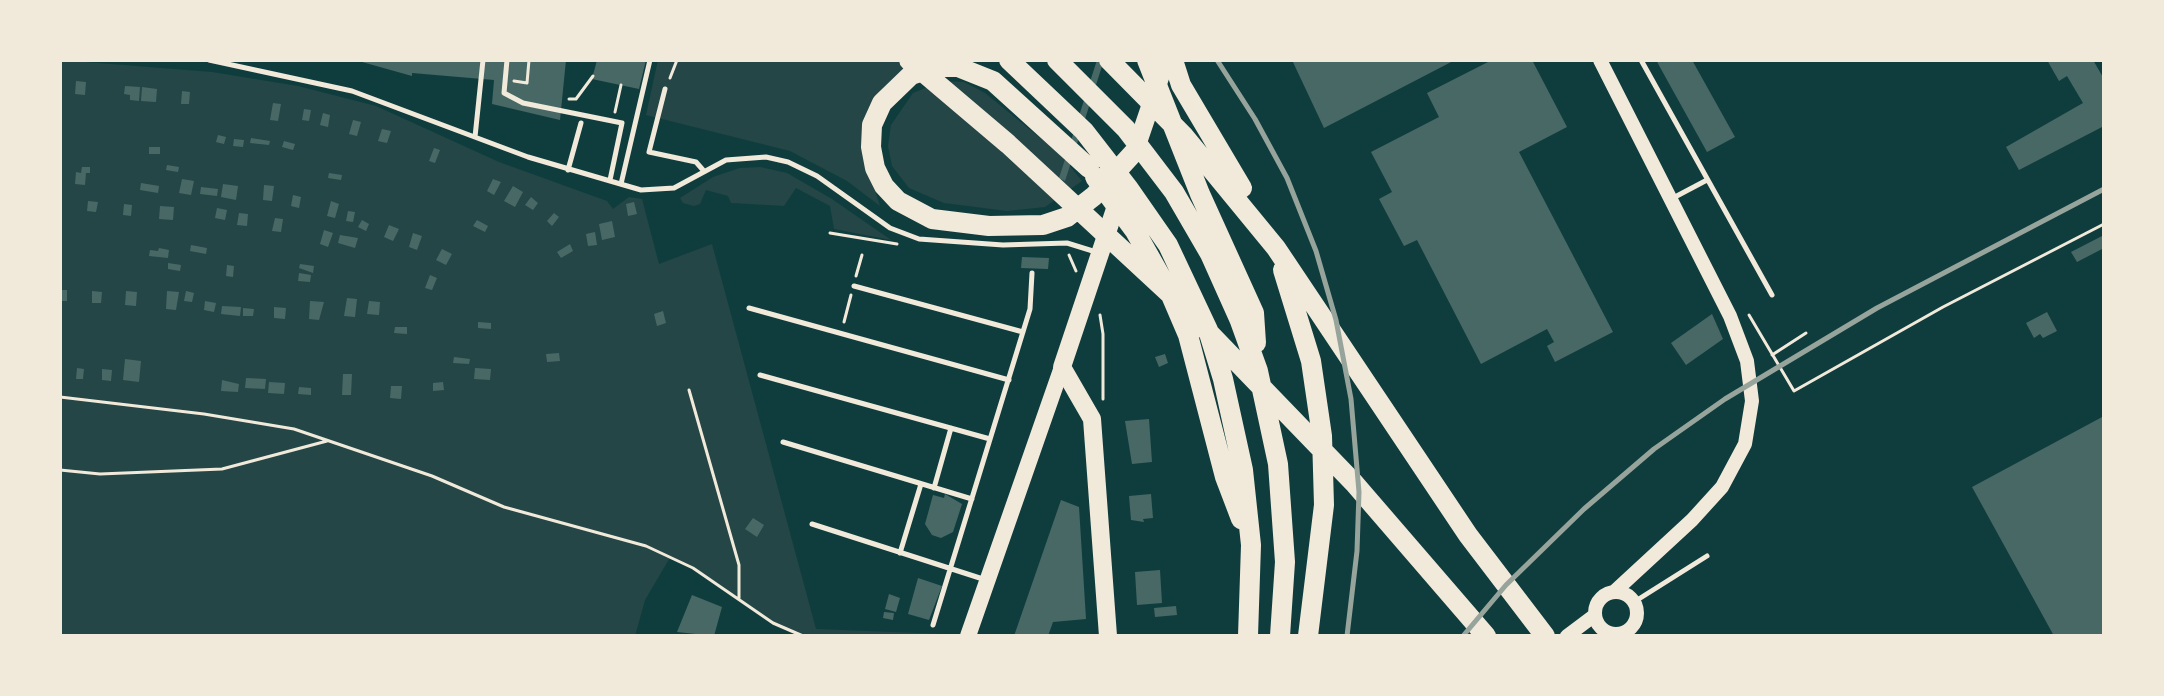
<!DOCTYPE html>
<html>
<head>
<meta charset="utf-8">
<style>
  body { margin:0 }
  #map { position:relative; width:2164px; height:696px; overflow:hidden; background:#0f3d3e; font-family:"PT Sans Narrow",sans-serif }
  canvas { display:block }
  .frame { position:absolute; inset:0; border:62px solid #f1e9da; pointer-events:none }
</style>
</head>
<body>
<div id="map">
<canvas width="2164" height="696"></canvas>
<div class="frame"></div>
</div>
<script>
const g = document.querySelector('canvas').getContext('2d');
g.lineJoin = 'round';
function fillPath(path, color) { g.fillStyle = color; g.fill(path, 'evenodd'); }
const shape = rows => new Path2D(rows.map(r => 'M' + r).join(''));
function strokePath(path, color, width, dash) { g.strokeStyle = color; g.lineWidth = width; g.lineCap = dash ? 'butt' : 'round'; g.setLineDash(dash || []); g.stroke(path); }
const green = shape([
  [60,60,212,72,298,86,376,106,499,162,607,201,613,209,629,197,642,199,659,264,712,244,816,629,944,634,801,636,773,624,718,583,671,556,645,600,635,636,60,636],
  [658,60,918,60,888,83,873,185,880,206,847,181,790,151,646,115],
  [943,81,964,82,985,93,1060,154,1082,181,1045,207,1007,211,944,203,909,188,892,166,888,146,891,125,913,93],
  [760,167,787,173,832,199,891,240,834,229,830,206,796,188,784,206,731,203,728,196,706,190,700,204,694,206,683,203,680,198,713,177,740,168]
]);
const building = shape([
  [355,60,566,60,560,120,492,104,494,80,412,73,412,76],
  [597,60,646,60,639,89,592,79],
  [1097,60,1104,60,1065,181,1059,178],
  [1292,60,1354,61,1455,60,1324,128],
  [1492,60,1532,60,1567,127,1519,152,1613,332,1555,362,1547,346,1554,342,1547,329,1481,364,1417,240,1404,246,1379,199,1392,192,1371,152,1439,117,1427,93],
  [1656,60,1692,60,1735,137,1707,152],
  [2047,60,2093,60,2104,79,2104,126,2019,170,2006,147,2083,103,2067,76,2059,81],
  [76,81,86,82,85,95,75,94],
  [125,86,140,87,139,101,130,100,130,95,124,94],
  [142,87,157,89,156,102,141,101],
  [182,91,190,92,189,104,181,104],
  [273,103,281,104,278,121,270,120],
  [304,109,311,110,309,121,302,120],
  [323,113,330,115,328,127,320,125],
  [353,120,361,122,357,136,349,134],
  [382,129,391,131,387,143,378,141],
  [218,135,226,137,224,144,216,142],
  [251,138,270,141,269,145,250,143],
  [234,139,244,140,243,147,233,146],
  [284,141,295,144,293,150,282,147],
  [149,147,160,147,160,154,149,154],
  [434,148,440,150,435,163,429,161],
  [167,165,179,167,178,172,166,170],
  [82,167,90,167,90,173,86,173,85,185,75,184,76,172,81,173],
  [329,173,342,175,341,180,328,178],
  [182,179,194,181,191,195,179,193],
  [493,179,501,182,494,195,487,191],
  [141,183,159,186,158,193,140,190],
  [223,184,238,186,236,200,221,197],
  [264,185,274,186,272,201,263,200],
  [513,186,523,192,515,207,504,201],
  [201,187,218,189,217,196,200,194],
  [293,195,301,197,299,208,291,206],
  [531,197,538,203,533,210,525,205],
  [88,201,98,202,96,212,87,211],
  [331,201,339,204,335,218,327,216],
  [634,202,637,214,628,216,626,204],
  [124,204,132,205,131,216,123,215],
  [160,206,174,207,173,220,159,219],
  [217,208,227,210,225,220,215,218],
  [348,211,355,212,353,222,346,221],
  [239,213,248,214,247,226,237,225],
  [554,213,559,217,552,226,547,221],
  [275,218,283,219,281,232,272,231],
  [362,220,369,224,366,231,358,227],
  [477,220,488,226,485,232,473,226],
  [612,221,615,237,602,240,599,224],
  [389,225,399,229,393,241,384,237],
  [324,230,333,233,328,247,320,244],
  [595,232,597,245,588,246,586,234],
  [413,233,422,236,417,250,409,247],
  [340,235,358,238,355,248,338,243],
  [2104,235,2104,248,2077,262,2071,252],
  [570,244,573,251,561,258,557,252],
  [191,245,207,248,206,254,190,251],
  [159,248,169,250,168,258,149,256,150,250,158,251],
  [442,249,452,254,446,265,436,260],
  [1022,257,1049,258,1048,269,1021,268],
  [168,263,181,265,180,271,168,269],
  [300,264,314,266,313,273,299,268],
  [227,265,234,266,233,277,226,276],
  [299,273,311,275,310,282,298,281],
  [430,275,437,278,432,290,425,288],
  [60,290,67,290,67,301,60,301],
  [92,291,102,292,101,303,92,303],
  [126,291,137,292,136,306,125,305],
  [167,291,179,292,176,310,166,309],
  [186,291,194,293,192,302,184,301],
  [347,298,357,299,355,317,344,316],
  [205,301,216,303,214,312,204,310],
  [310,301,324,302,319,320,309,319],
  [369,301,380,302,379,315,367,314],
  [222,306,241,307,240,316,221,314],
  [274,307,286,308,285,319,274,318],
  [243,308,254,309,253,316,243,316],
  [663,311,666,323,657,326,654,314],
  [2047,312,2057,331,2043,338,2040,334,2034,338,2026,323],
  [1712,314,1723,339,1686,365,1671,343],
  [478,322,491,323,491,329,478,328],
  [395,327,407,327,407,334,394,333],
  [559,353,560,361,547,362,546,354],
  [1165,354,1168,363,1159,367,1155,357],
  [454,357,470,359,469,364,453,363],
  [125,359,141,361,139,382,123,380],
  [77,368,84,369,83,379,76,379],
  [475,368,491,369,490,380,474,379],
  [102,369,112,370,111,381,102,380],
  [343,374,352,374,351,395,342,395],
  [246,378,266,379,265,389,245,388],
  [222,380,239,384,238,392,221,391],
  [269,382,285,383,284,394,268,393],
  [443,382,444,390,433,391,433,383],
  [391,386,402,386,401,399,390,398],
  [299,387,311,388,311,395,298,394],
  [2104,416,2104,636,2054,636,1972,487],
  [1149,419,1152,462,1132,464,1125,421],
  [945,494,962,504,953,532,941,538,932,535,925,524,933,495,944,498],
  [1151,494,1153,518,1143,519,1144,522,1131,520,1129,496],
  [1061,500,1079,507,1086,619,1053,622,1048,636,1014,636],
  [753,518,764,525,757,537,745,529],
  [1160,570,1162,603,1137,605,1135,572],
  [918,578,942,586,929,620,908,614],
  [889,594,900,598,896,612,885,609],
  [692,595,722,607,714,636,677,632],
  [1176,606,1177,615,1155,617,1154,608],
  [884,612,894,613,893,620,883,618]
]);
const path = shape([
  [670,78,677,60],
  [514,81,527,83,529,60],
  [569,99,576,99,593,76],
  [615,112,621,85],
  [830,233,897,244],
  [1069,255,1076,271],
  [856,276,862,255],
  [1100,315,1103,334,1103,399],
  [1749,315,1794,391,1943,307,2104,224],
  [844,322,851,295],
  [1772,355,1806,333],
  [689,390,739,565,739,598],
  [60,397,204,414,294,429,432,476,504,507,646,546,693,568,773,623,803,636],
  [60,470,100,474,222,469,327,441]
]);
const service = shape([
  [209,60,352,91,528,157,641,190,674,188,726,160,766,157,788,162,817,176,890,228,919,239,1003,245,1067,243,1096,252],
  [507,60,504,93,523,103,622,123,610,180],
  [1641,60,1772,295],
  [665,89,649,152,696,162,703,170],
  [475,137,483,60],
  [568,170,581,123],
  [621,184,650,60],
  [1673,198,1707,180],
  [854,286,1023,332],
  [749,308,1009,380],
  [760,375,990,439],
  [783,442,972,499],
  [934,488,951,428],
  [812,524,986,580],
  [900,553,921,484],
  [1634,602,1707,556],
  [933,625,1030,309,1032,273]
]);
const tertiary = shape([
  [1600,60,1730,316,1747,361,1752,401,1745,444,1722,487,1692,520,1614,592],
  '1595 613a21 21 0 1 1 42 0a21 21 0 1 1-42 0Z',
  [1567,636,1595,615]
]);
const secondary = shape([
  [968,636,1062,367]
]);
const primary = shape([
  [1134,154,1166,60],
  [1108,636,1092,419,1062,367,1119,197]
]);
const motorway = shape([
  [909,60,1008,144,1185,308,1354,483,1486,636],
  [1009,60,1084,131,1129,189,1168,245,1208,330,1223,379,1243,470,1251,545,1248,636],
  [1057,60,1126,129,1174,192,1210,254,1240,321,1258,371,1278,464,1285,562,1280,636],
  [1109,60,1184,136,1276,248,1468,535,1545,636],
  [1147,60,1200,194,1254,313,1256,343],
  [1173,60,1181,85,1242,188],
  [1089,168,993,81,958,67,936,67,911,75,882,103,872,125,871,147,875,168,884,186,898,201,932,219,989,226,1043,225,1067,217,1094,196,1136,150],
  [1095,177,1135,231,1170,293,1188,335,1225,477,1241,519],
  [1283,270,1311,361,1322,436,1324,505,1308,636]
]);
const rail = shape([
  [1217,60,1255,119,1287,178,1316,251,1336,320,1351,399,1359,492,1357,551,1347,636],
  [1463,636,1506,585,1584,509,1654,449,1725,399,1877,308,2104,189]
]);
fillPath(green, '#244646');
fillPath(building, '#486865');
strokePath(path, '#f1e9da', 3);
strokePath(service, '#f1e9da', 5);
strokePath(tertiary, '#f1e9da', 14);
strokePath(secondary, '#f1e9da', 16);
strokePath(primary, '#f1e9da', 18);
strokePath(motorway, '#f1e9da', 20);
strokePath(rail, '#97a49c', 5);
</script>
</body>
</html>
